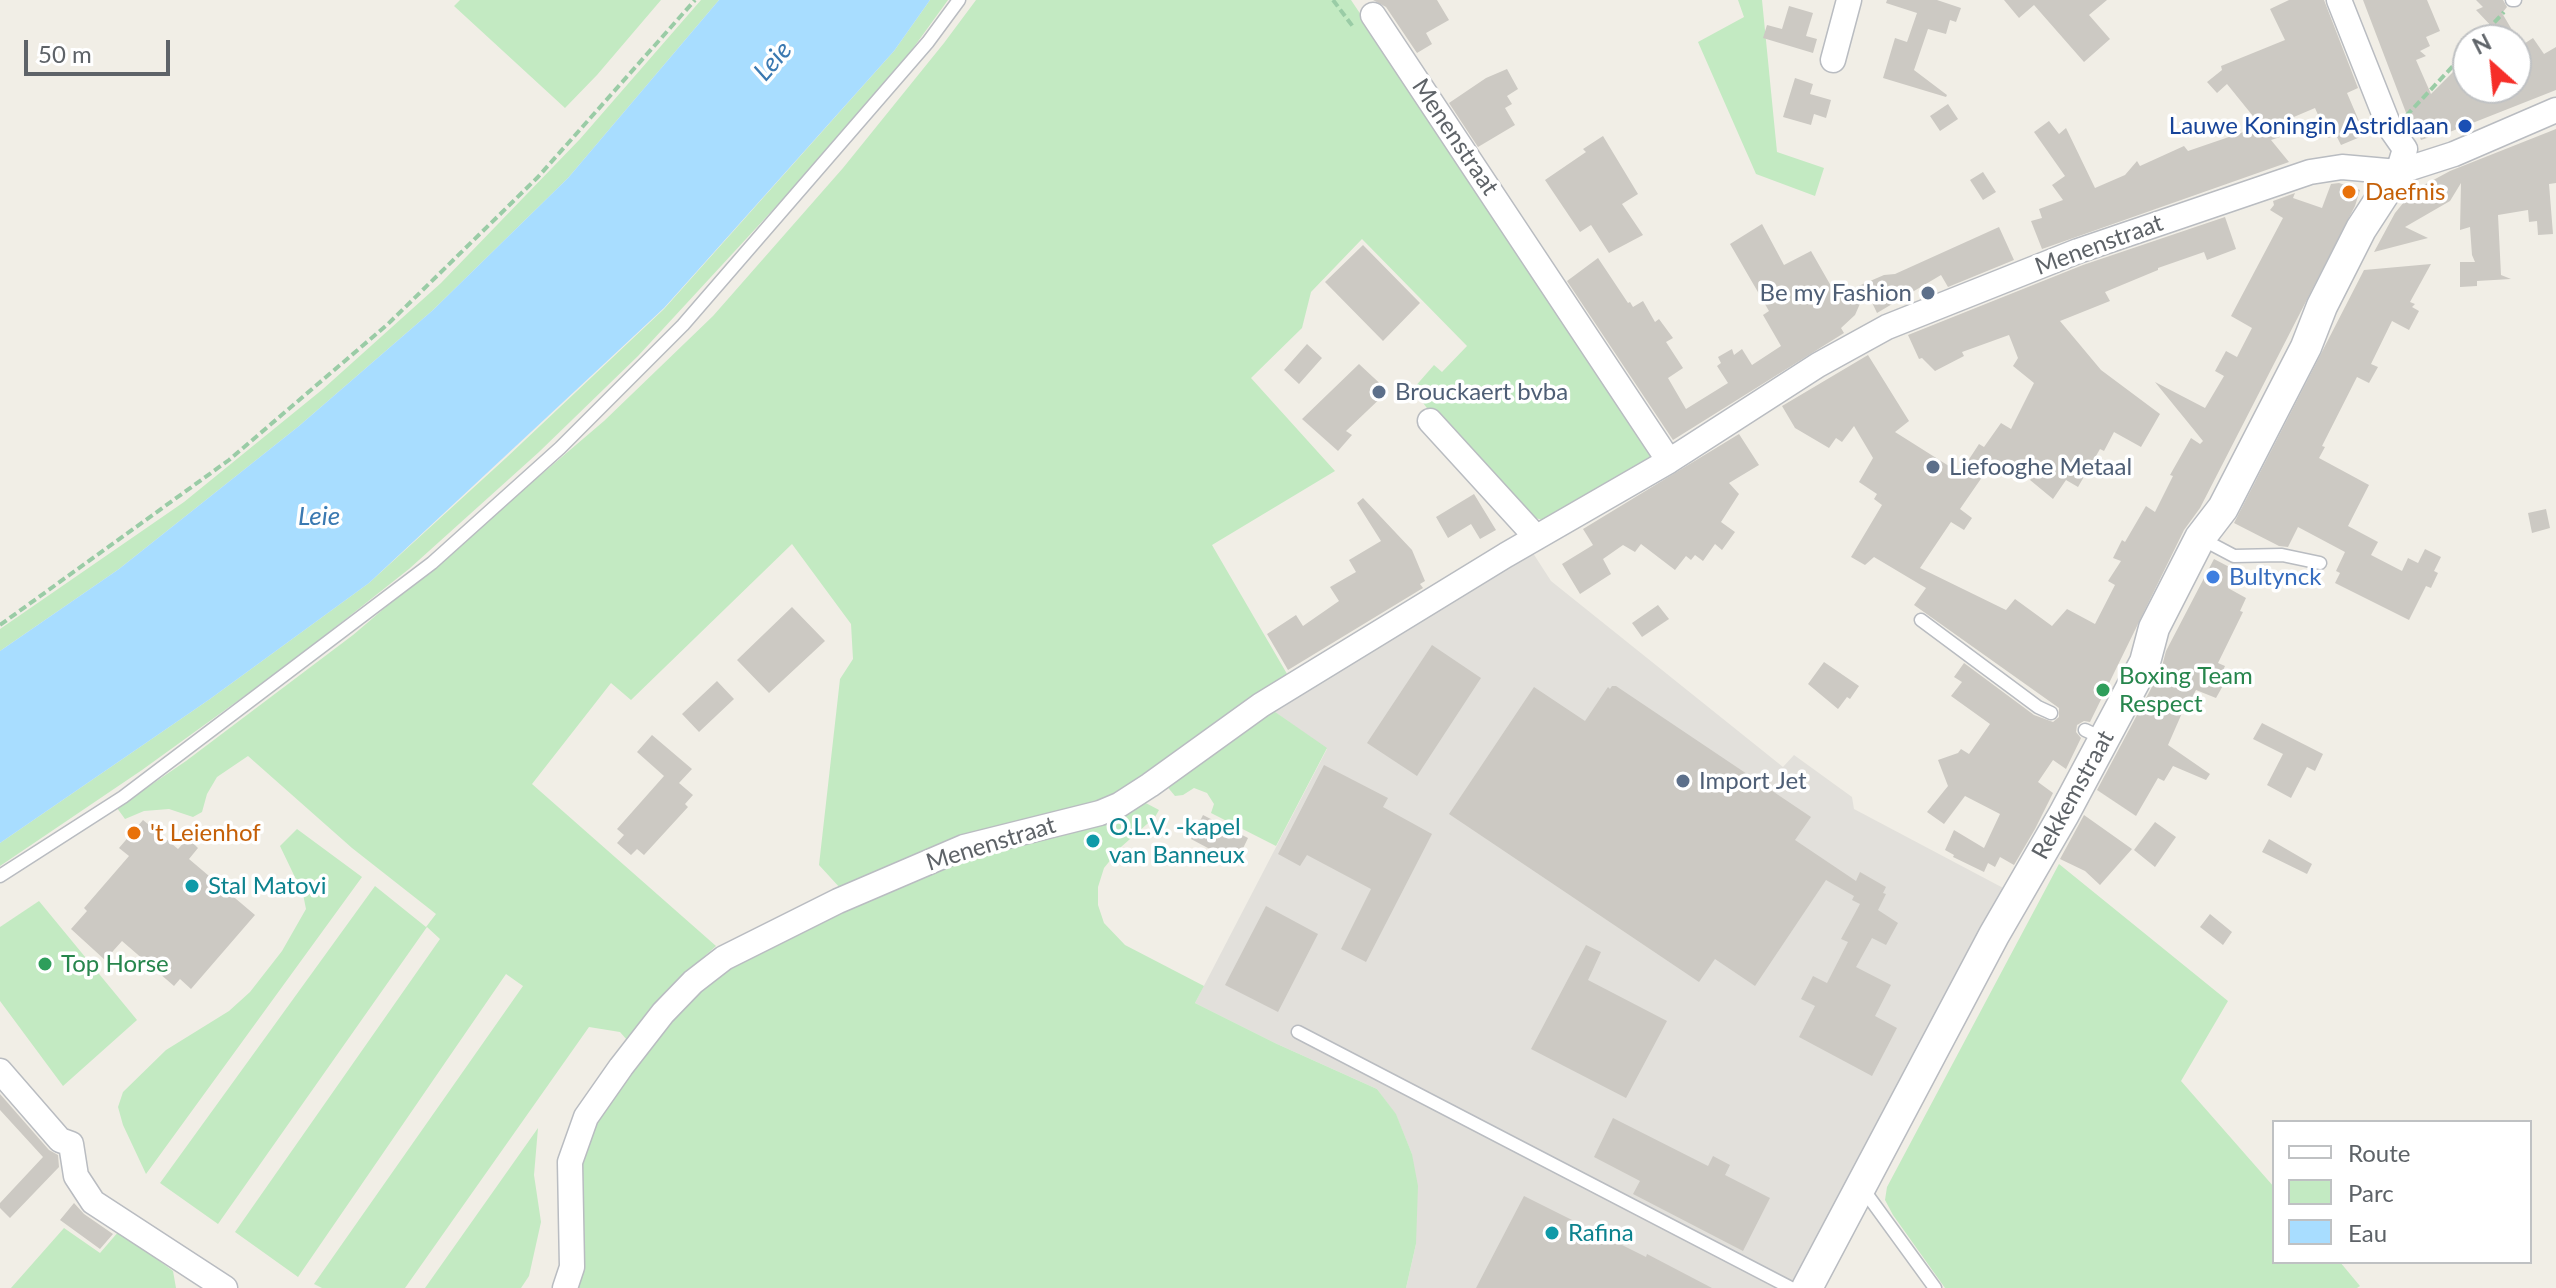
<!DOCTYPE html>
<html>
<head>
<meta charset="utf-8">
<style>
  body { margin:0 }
  #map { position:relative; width:2556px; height:1288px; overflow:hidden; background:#f1eee6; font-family:Lato,sans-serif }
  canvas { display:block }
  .legend { position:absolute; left:2272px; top:1120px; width:260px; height:144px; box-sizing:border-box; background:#fff; border:2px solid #bfc1c3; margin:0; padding:10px 14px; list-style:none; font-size:24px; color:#5e6368 }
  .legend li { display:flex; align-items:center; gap:16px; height:40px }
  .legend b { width:40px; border:2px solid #bfc1c3 }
  .north { position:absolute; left:2452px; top:24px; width:80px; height:80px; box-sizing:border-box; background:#fff; border:2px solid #bfc1c3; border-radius:50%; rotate:333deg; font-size:22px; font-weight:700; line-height:32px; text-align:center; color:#5e6368 }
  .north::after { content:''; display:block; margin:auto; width:28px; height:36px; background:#f62e28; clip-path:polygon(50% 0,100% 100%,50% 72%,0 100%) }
  .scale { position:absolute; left:24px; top:40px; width:146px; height:36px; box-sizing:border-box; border:4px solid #5e6368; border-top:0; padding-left:10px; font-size:24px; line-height:28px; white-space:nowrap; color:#5e6368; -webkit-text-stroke:6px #fff; paint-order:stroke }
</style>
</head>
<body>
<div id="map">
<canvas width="2556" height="1288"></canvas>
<ul class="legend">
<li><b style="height:10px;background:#fff"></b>Route</li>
<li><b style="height:22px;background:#c3eac2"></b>Parc</li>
<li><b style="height:22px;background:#a8ddff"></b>Eau</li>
</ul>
<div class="north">N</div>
<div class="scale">50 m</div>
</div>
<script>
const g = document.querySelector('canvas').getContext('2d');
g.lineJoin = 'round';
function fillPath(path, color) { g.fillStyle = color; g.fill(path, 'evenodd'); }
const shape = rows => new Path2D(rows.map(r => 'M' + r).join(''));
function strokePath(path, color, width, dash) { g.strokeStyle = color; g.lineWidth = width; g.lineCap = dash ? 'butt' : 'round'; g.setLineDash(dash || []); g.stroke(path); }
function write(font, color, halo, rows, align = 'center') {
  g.font = font + ' Lato,sans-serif'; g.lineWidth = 7; g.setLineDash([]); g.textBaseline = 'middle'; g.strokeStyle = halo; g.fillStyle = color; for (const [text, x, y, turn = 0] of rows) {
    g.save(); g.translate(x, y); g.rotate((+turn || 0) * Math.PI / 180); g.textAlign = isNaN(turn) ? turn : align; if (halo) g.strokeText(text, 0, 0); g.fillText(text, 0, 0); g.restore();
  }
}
const industrial = shape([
  [1531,550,1551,581,1783,767,1794,755,1852,797,1854,809,2007,890,1797,1288,1406,1288,1416,1244,1412,1154,1396,1115,1377,1089,1277,1044,1195,1003,1327,749,1271,709]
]);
const green = shape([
  [460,0,661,0,597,75,565,108,454,6],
  [701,0,719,0,568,178,433,310,299,426,119,569,0,651,0,629,184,502,323,389,441,283,580,139],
  [930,0,948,0,906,58,818,161,638,356,539,452,409,569,290,663,142,770,0,866,0,843,210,699,369,583,506,458,664,309,894,51],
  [976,0,1351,0,1653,452,1652,460,1547,521,1527,516,1429,411,1413,389,1434,365,1442,372,1467,346,1362,239,1311,292,1302,328,1251,378,1335,471,1212,545,1290,679,1119,795,841,889,819,865,840,679,853,659,851,624,792,544,631,700,611,683,532,784,716,946,667,990,627,1040,620,1032,589,1027,405,1288,322,1288,314,1284,523,986,506,974,298,1277,235,1232,440,939,427,927,218,1224,160,1183,375,886,426,927,436,914,352,848,248,756,217,777,207,794,202,812,193,817,169,809,144,811,125,819,117,808,186,761,353,635,604,421,713,316,843,168,944,43],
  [1738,0,1762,0,1777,152,1824,168,1815,196,1756,174,1698,42,1744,17],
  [1271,709,1327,748,1276,846,1211,813,1214,804,1207,793,1194,788,1183,795,1175,796,1165,784],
  [1142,801,1159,810,1155,817,1121,847,1104,868,1098,887,1098,905,1104,923,1125,945,1204,986,1195,1003,1277,1044,1377,1089,1396,1114,1412,1154,1418,1186,1416,1244,1406,1288,575,1288,576,1181,592,1125,666,1020,692,995,750,952,960,857],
  [297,829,362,877,146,1174,123,1125,118,1107,123,1092,166,1050,229,1011,250,992,282,951,306,909,303,894,280,846],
  [2059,864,2228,1001,2181,1081,2274,1187,2274,1262,2340,1262,2360,1286,2357,1288,1945,1288,1893,1215,1885,1200,1887,1187],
  [39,901,137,1020,63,1086,0,1001,0,927],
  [538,1128,534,1175,541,1222,529,1276,521,1288,425,1288],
  [64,1228,100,1253,119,1231,173,1271,176,1288,11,1288]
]);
const water = shape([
  [719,0,930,0,894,51,664,308,369,583,210,699,0,843,0,651,119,569,299,426,433,310,568,178]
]);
const building = shape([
  [1373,0,1437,0,1449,20,1426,33,1432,44,1417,53,1386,7],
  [1887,0,1937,0,1961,8,1956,22,1950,20,1946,34,1928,29,1914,70,1947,95,1946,97,1883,78,1895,38,1907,42,1917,13,1886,3],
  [2004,0,2107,0,2089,15,2110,39,2084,62,2034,5,2019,18],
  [2289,0,2324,0,2358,88,2347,93,2365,135,2341,145,2336,135,2328,138,2315,108,2282,122,2286,135,2271,140,2289,162,2042,249,2031,221,2042,218,2039,209,2063,200,2052,185,2065,176,2034,132,2049,121,2059,134,2066,128,2095,188,2125,175,2137,161,2140,166,2184,146,2188,151,2261,126,2227,84,2217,93,2207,82,2222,70,2221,66,2285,40,2270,9],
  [2363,0,2427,0,2440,31,2426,37,2430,46,2420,51,2426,56,2416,60,2431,94,2468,57,2468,88,2516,88,2516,49,2533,38,2544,54,2556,47,2556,90,2437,137,2436,135,2421,140,2417,130,2413,131],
  [2476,0,2503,0,2507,7,2502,13,2518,40,2485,40,2495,30,2476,10,2483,7],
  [1789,6,1813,13,1806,36,1817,39,1813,53,1763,38,1767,25,1782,29],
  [1507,69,1518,89,1507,96,1512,104,1505,108,1515,125,1478,147,1449,103,1486,78],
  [1795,78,1813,84,1810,94,1831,100,1826,118,1814,114,1811,125,1783,117],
  [1948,104,1958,119,1940,131,1930,116],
  [2556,129,2556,183,2549,184,2553,234,2538,235,2537,221,2529,222,2528,210,2498,215,2501,275,2511,279,2477,281,2477,286,2460,287,2460,262,2475,262,2472,255,2470,227,2460,230,2461,183,2450,201,2405,227,2428,238,2374,252,2395,213,2413,191,2450,171],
  [1603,136,1638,194,1622,204,1643,235,1609,253,1591,225,1580,232,1545,180,1586,152,1583,149],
  [1983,172,1996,192,1983,200,1970,180],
  [2339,183,2360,190,2355,206,2200,508,2184,530,2090,722,2084,721,2077,725,2076,732,2081,738,2066,769,2053,760,2038,782,2053,793,2035,829,2014,865,2000,857,1995,867,1988,863,1984,872,1953,857,1954,855,1945,850,1954,830,1984,848,2000,814,1965,796,1944,824,1927,812,1948,786,1938,760,1958,753,1961,749,1969,754,1990,724,1951,696,1962,682,1954,677,1964,663,2034,715,2053,722,2059,717,2059,708,1914,605,1926,588,1874,557,1865,565,1851,557,1882,505,1874,499,1877,494,1859,482,1873,458,1854,426,1842,442,1836,438,1829,448,1795,428,1782,406,1868,355,1909,421,1895,432,1960,473,1979,444,1984,447,2001,423,2011,429,2034,383,2013,366,2018,358,2009,335,1962,352,1964,356,1935,371,1922,358,1919,359,1908,335,2083,265,2225,217,2236,249,2207,260,2204,252,2158,268,2158,270,2105,292,2110,301,2060,321,2101,370,2160,414,2141,447,2114,432,2104,451,2100,449,2078,487,2066,480,2053,499,2030,480,2036,472,2006,460,1994,475,1987,470,1960,509,1972,518,1964,530,1951,522,1920,568,2006,610,2015,599,2052,626,2067,609,2095,624,2115,585,2108,581,2121,561,2113,558,2122,540,2125,542,2146,506,2155,512,2173,476,2170,475,2191,438,2200,444,2203,441,2155,382,2205,408,2224,376,2215,371,2226,351,2237,357,2252,328,2231,316,2283,218,2270,210,2274,205,2273,201,2295,193,2293,198,2322,208,2331,184],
  [1762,224,1784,265,1811,251,1831,286,1841,281,1847,291,1884,275,1895,274,1999,227,2014,260,1948,287,1941,275,1877,313,1866,290,1855,315,1841,328,1844,333,1673,440,1567,281,1598,258,1628,303,1630,302,1633,307,1643,301,1655,322,1659,319,1673,338,1666,342,1683,368,1668,378,1686,409,1728,383,1717,366,1721,363,1718,357,1732,349,1734,355,1742,349,1752,365,1781,346,1763,315,1769,311,1730,244],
  [1363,245,1420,303,1383,341,1325,282],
  [2431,264,2410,302,2415,304,2412,307,2419,311,2409,330,2392,321,2371,364,2378,367,2369,383,2357,377,2322,446,2325,447,2319,458,2369,485,2348,526,2378,542,2371,555,2402,571,2408,558,2418,563,2425,549,2441,557,2434,571,2438,573,2431,588,2426,586,2409,620,2335,583,2340,573,2336,571,2345,552,2298,527,2288,547,2279,546,2234,523,2364,270],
  [1307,344,1322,358,1299,384,1284,370],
  [1359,364,1388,391,1346,431,1352,435,1338,451,1302,419],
  [1739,434,1759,465,1729,483,1739,494,1721,522,1735,532,1722,550,1715,544,1703,561,1695,555,1691,560,1686,556,1675,570,1641,544,1635,552,1623,545,1603,559,1611,574,1580,594,1562,564,1593,545,1583,529],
  [1474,494,1496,530,1480,539,1471,524,1448,538,1436,517],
  [1363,498,1412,550,1425,581,1420,584,1423,588,1288,670,1267,634,1296,615,1303,626,1339,601,1330,587,1356,572,1349,560,1381,541,1357,503],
  [2546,509,2550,528,2532,533,2528,513],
  [2214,559,2237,571,2228,588,2246,598,2240,611,2243,612,2218,663,2225,666,2219,679,2225,682,2216,698,2196,690,2188,705,2186,704,2168,745,2210,774,2206,780,2173,766,2164,781,2158,778,2136,816,2097,790,2161,670,2166,651],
  [1658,605,1669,619,1642,637,1632,623],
  [792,607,825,641,769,693,737,660],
  [1432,645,1481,678,1417,776,1367,743],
  [1824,662,1859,686,1850,699,1847,697,1838,709,1808,684],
  [717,681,734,699,699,732,682,714],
  [1612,686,1616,686,1811,817,1795,840,1856,881,1860,872,1886,887,1883,893,1886,894,1878,910,1898,923,1886,945,1872,938,1856,967,1891,985,1875,1016,1897,1028,1872,1076,1799,1037,1815,1006,1801,999,1813,976,1827,983,1848,942,1841,939,1860,904,1852,900,1854,896,1826,880,1755,986,1715,959,1699,982,1449,814,1534,687,1585,721,1608,687,1610,689],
  [2262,723,2323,754,2315,771,2307,767,2291,798,2267,785,2283,754,2253,739],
  [652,735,692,769,679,783,693,795,685,804,688,807,644,855,637,849,631,855,617,843,624,835,617,829,664,776,637,752],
  [1324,765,1388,798,1383,807,1432,834,1366,962,1341,949,1371,889,1307,855,1300,866,1278,854],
  [1203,815,1248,838,1236,863,1191,839],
  [2084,815,2132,849,2100,885,2085,871,2060,859],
  [143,820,178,849,188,838,198,848,189,859,255,915,191,989,180,979,174,986,122,941,105,960,71,929,87,911,84,908,129,856,119,848],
  [2155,822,2176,837,2155,867,2134,850],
  [2269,839,2312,864,2307,874,2262,852],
  [1266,906,1318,934,1278,1012,1225,985],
  [2210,914,2232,932,2223,945,2200,927],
  [1586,945,1601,952,1588,980,1667,1021,1626,1098,1531,1049],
  [0,1094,49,1150,58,1155,59,1167,10,1218,0,1208,0,1203,43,1157,0,1110],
  [1613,1118,1708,1166,1713,1156,1730,1165,1725,1175,1770,1198,1743,1251,1633,1194,1640,1181,1594,1157],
  [1524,1196,1646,1257,1647,1254,1712,1288,1476,1288],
  [74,1203,84,1214,113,1234,100,1249,60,1220]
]);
const path = shape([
  [1333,0,1354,28],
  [2478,40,2504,12],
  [2406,116,2468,50],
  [0,625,229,460,388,324,538,177,695,0]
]);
const service = shape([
  [2512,0,2515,0],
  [2200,538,2234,556,2282,555,2320,563],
  [1921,620,2038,707,2051,713],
  [2085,730,2104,739],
  [0,876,123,797,432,563,560,448,683,325,928,42,959,0],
  [1298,1032,1791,1288],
  [1863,1189,1935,1288]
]);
const minor = shape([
  [2339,0,2389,126,2405,149,2398,172],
  [1373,15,1669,461],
  [1833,60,1849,0],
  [1430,421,1536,537],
  [0,1071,60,1140,71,1144,76,1176,93,1202,225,1288],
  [565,1288,572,1267,570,1162,586,1117,621,1067,663,1013,693,982,724,958,838,901,964,847,1100,813,1119,805,1150,785,1261,705,1506,555,1669,461,1818,365,1887,327,2078,251,2310,172,2342,167,2398,172,2454,154,2556,110]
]);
const tertiary = shape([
  [1807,1288,1994,935,2064,814,2145,662,2154,628,2200,538,2223,508,2306,347,2322,306,2361,229,2398,172]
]);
const markers = [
  [2465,126,8,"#1a4fb4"],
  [2349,192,8,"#e8710a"],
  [1928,293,8,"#5c6f8a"],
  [1379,392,8,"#5c6f8a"],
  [1933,467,8,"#5c6f8a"],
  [2213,577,8,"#3f7fe0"],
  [2103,690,8,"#2e9e5b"],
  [1683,781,8,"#5c6f8a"],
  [134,833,8,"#e8710a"],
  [1093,841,8,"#0f9aa8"],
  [192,886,8,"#0f9aa8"],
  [45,964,8,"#2e9e5b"],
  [1552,1233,8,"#0f9aa8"]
];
const transitNames = [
  ["Lauwe Koningin Astridlaan",2449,126]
];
const streetNames = [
  ["Menenstraat",1455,137,56],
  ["Menenstraat",2099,245,-20],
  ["Rekkemstraat",2073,795,-61],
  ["Menenstraat",991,844,-17]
];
const foodNames = [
  ["Daefnis",2365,192],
  ["'t Leienhof",150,833]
];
const serviceNames = [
  ["Be my Fashion",1912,293,"right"],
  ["Brouckaert bvba",1395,392],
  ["Liefooghe Metaal",1949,467],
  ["Import Jet",1699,781]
];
const shopNames = [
  ["Bultynck",2229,577]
];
const leisureNames = [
  ["Boxing Team",2119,676],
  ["Respect",2119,704],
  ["Top Horse",61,964]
];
const cultureNames = [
  ["O.L.V. -kapel",1109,827],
  ["van Banneux",1109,855],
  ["Stal Matovi",208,886],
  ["Rafina",1568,1233]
];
const waterNames = [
  ["Leie",773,61,-49],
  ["Leie",319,517]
];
fillPath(industrial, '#e2e0db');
fillPath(green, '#c3eac2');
fillPath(water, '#a8ddff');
fillPath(building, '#ccc9c3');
strokePath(service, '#b9bcc1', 15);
strokePath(minor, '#b9bcc1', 27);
strokePath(tertiary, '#b9bcc1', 33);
strokePath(path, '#9acca6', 4, [8, 4]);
strokePath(service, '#fff', 12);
strokePath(minor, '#fff', 24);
strokePath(tertiary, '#fff', 30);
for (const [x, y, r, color] of markers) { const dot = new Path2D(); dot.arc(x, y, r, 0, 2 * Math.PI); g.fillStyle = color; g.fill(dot); strokePath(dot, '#fff', 3); }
write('24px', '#164399', '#fff', transitNames, 'right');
write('24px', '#5e6368', '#fff', streetNames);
write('24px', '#c56008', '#fff', foodNames, 'left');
write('24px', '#4e5e75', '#fff', serviceNames, 'left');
write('24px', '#366cbe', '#fff', shopNames, 'left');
write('24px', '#27864d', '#fff', leisureNames, 'left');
write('24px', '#0d838f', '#fff', cultureNames, 'left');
write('italic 26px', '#3a79b1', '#fff', waterNames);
</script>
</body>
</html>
